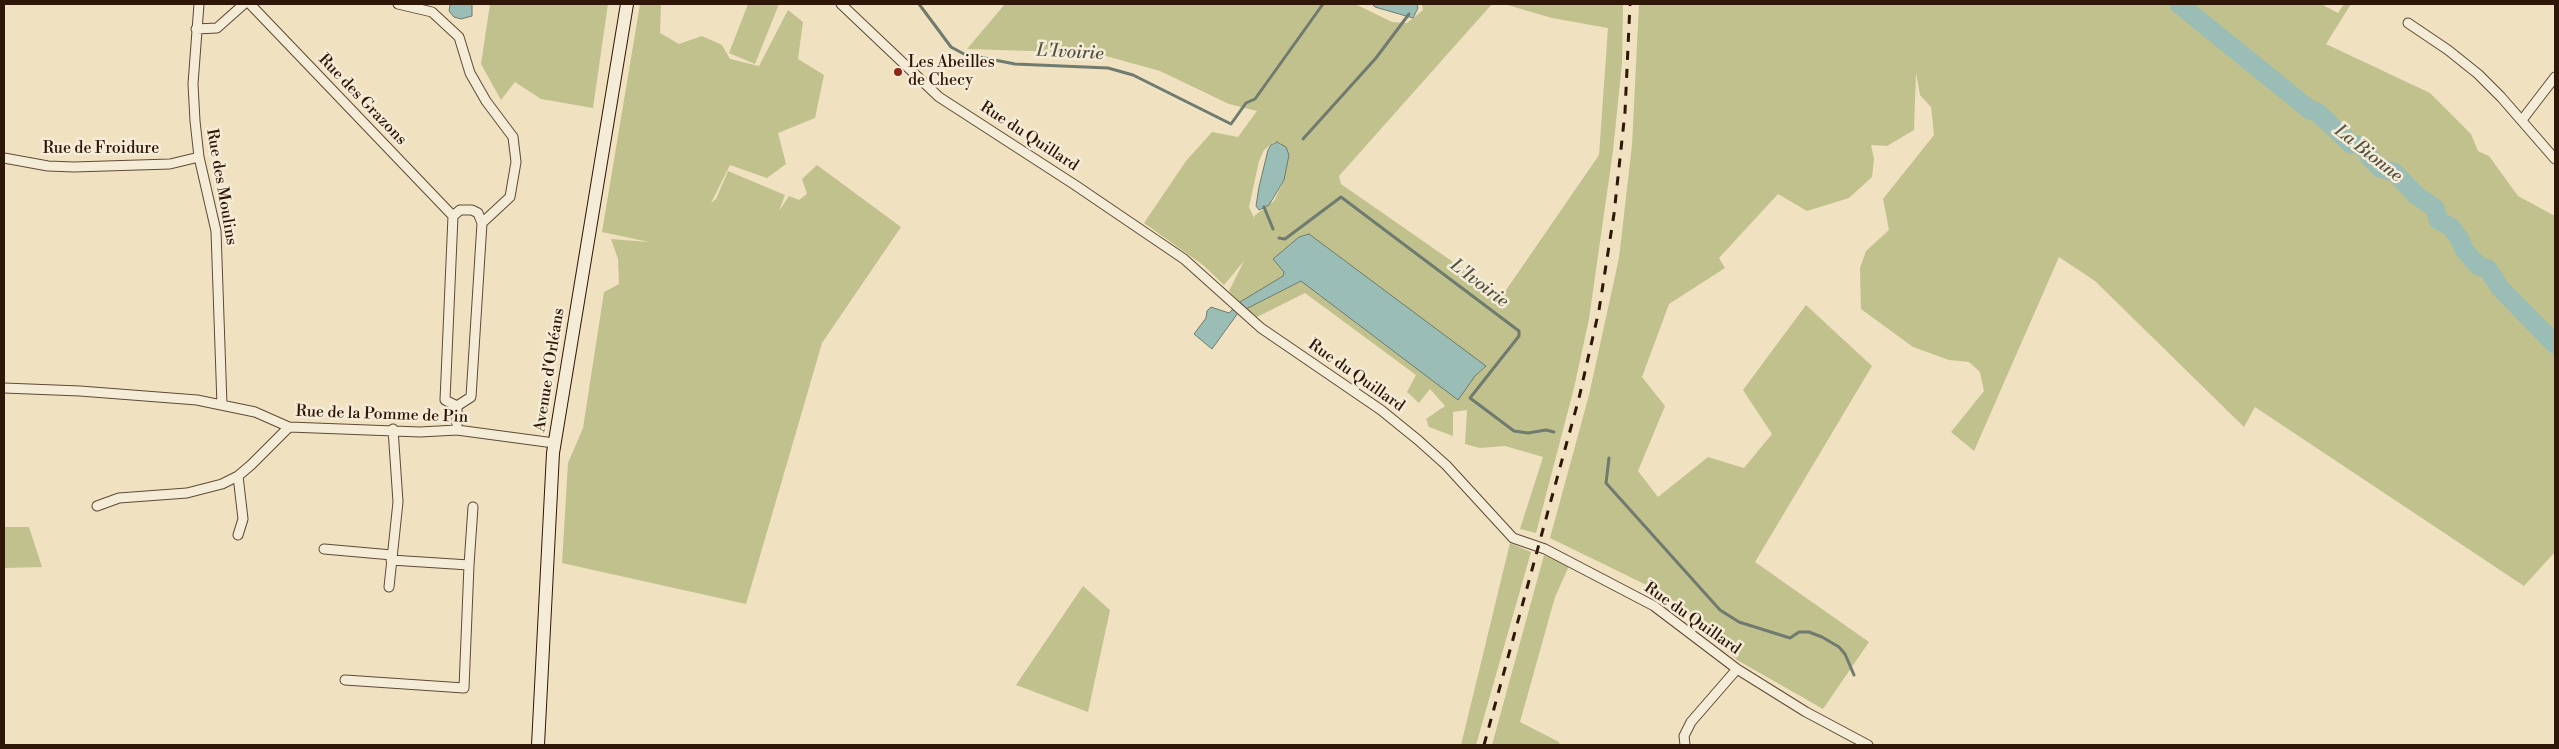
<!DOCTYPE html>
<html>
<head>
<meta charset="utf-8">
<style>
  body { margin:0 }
  #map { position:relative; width:2559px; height:749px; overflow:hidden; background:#f0e1c1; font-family:"Libre Bodoni",serif }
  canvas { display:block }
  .frame { position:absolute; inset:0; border:5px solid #2e1706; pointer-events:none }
</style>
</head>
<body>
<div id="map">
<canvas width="2559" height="749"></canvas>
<div class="frame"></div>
</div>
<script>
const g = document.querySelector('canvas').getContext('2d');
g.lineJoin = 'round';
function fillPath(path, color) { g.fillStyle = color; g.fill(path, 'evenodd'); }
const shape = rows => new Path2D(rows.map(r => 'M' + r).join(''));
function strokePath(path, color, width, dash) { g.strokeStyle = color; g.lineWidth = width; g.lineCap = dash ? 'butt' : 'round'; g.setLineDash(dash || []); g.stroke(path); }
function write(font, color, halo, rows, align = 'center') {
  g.font = font + ' "Libre Bodoni",serif'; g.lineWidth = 5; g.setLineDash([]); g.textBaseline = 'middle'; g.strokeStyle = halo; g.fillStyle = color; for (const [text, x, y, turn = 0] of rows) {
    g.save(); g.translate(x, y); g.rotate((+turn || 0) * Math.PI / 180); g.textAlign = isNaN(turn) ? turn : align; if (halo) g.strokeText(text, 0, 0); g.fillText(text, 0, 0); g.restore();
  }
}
const green = shape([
  [490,4,608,4,593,108,541,99,515,82,501,100,481,64],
  [640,4,661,4,660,33,679,44,702,36,722,45,730,59,759,66,788,10,803,22,798,59,824,75,815,118,778,133,786,164,767,178,730,165,711,203,716,199,728,171,785,195,779,211,789,196,799,200,807,194,802,179,817,165,901,227,822,343,746,604,562,563,568,463,583,428,604,292,619,284,618,259,611,239,649,242,602,232],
  [748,4,779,4,755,64,729,53],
  [1005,4,1355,4,1392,22,1407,23,1423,10,1422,4,1492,4,1339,176,1341,184,1502,296,1599,155,1608,28,1552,18,1504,4,1623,4,1622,63,1613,151,1589,319,1574,388,1536,533,1520,529,1543,457,1505,446,1480,448,1465,444,1467,410,1453,412,1453,436,1429,427,1426,419,1445,406,1430,389,1419,403,1407,392,1416,375,1305,293,1255,318,1229,291,1244,261,1224,285,1203,265,1144,223,1186,161,1212,132,1238,137,1257,111,1229,104,1160,71,1095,53,967,49],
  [1274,142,1281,143,1284,180,1274,201,1254,216,1255,220,1249,207,1259,161,1264,150],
  [1639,4,2321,4,2338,13,2344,4,2351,4,2326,44,2430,93,2471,134,2478,151,2489,156,2518,196,2555,216,2555,333,2532,308,2521,305,2518,314,2555,351,2555,552,2524,586,2255,407,2244,427,2095,281,2059,257,1974,451,1951,432,1984,391,1980,372,1969,362,1949,360,1913,347,1861,309,1860,268,1866,251,1889,230,1883,199,1934,135,1931,107,1920,95,1916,73,1914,130,1887,146,1871,145,1874,159,1872,177,1849,198,1807,211,1778,194,1719,258,1725,268,1669,304,1642,377,1665,406,1638,471,1658,497,1708,457,1744,468,1772,434,1743,390,1806,305,1872,366,1755,562,1869,642,1823,709,1737,660,1667,595,1550,538,1589,395,1619,258,1632,145],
  [4,527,29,527,42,567,4,568],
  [1510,543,1531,552,1476,745,1461,745],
  [1544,555,1569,566,1555,597,1520,722,1559,742,1560,745,1492,745],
  [1083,586,1110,610,1088,712,1016,685]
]);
const water = shape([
  [453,4,472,4,472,16,461,19,454,17,449,11,450,5,453,4],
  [1372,4,1417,4,1418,8,1413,18,1375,7,1372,4],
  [1277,142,1286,147,1289,155,1284,180,1269,205,1259,210,1256,206,1259,187,1268,150,1271,145,1277,142],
  [1309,234,1486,366,1475,376,1458,400,1301,281,1238,313,1212,349,1194,334,1206,318,1207,311,1211,307,1229,313,1240,302,1283,276,1284,272,1273,259,1299,237,1309,234]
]);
const stream = shape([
  [919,4,951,47,964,54,1015,64,1108,68,1133,75,1231,124,1246,103,1255,99,1323,4],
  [1303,139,1376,58,1409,14],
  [1264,207,1273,229],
  [1279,238,1285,239,1341,197,1519,331,1519,336,1470,398,1514,431,1528,433,1546,430,1554,432],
  [1609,458,1606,483,1720,610,1739,622,1790,638,1799,632,1809,632,1822,637,1839,647,1845,654,1854,675]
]);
const river = shape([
  [2179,4,2310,110,2317,112,2351,144,2359,145,2366,150,2370,158,2380,168,2394,172,2416,195,2435,208,2438,220,2451,227,2461,241,2463,248,2478,266,2488,269,2500,288,2555,344]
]);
const minor = shape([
  [199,4,193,84,195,121,199,157,216,231,222,405],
  [250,4,453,216,445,400,457,406],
  [398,4,432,12,459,37,470,73,486,101,513,137,516,162,510,197,482,223],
  [841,4,939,97,1075,185,1184,259,1261,328,1381,410,1418,440,1446,465,1513,538,1545,549,1654,606,1737,669,1806,712,1868,745],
  [2408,23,2448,50,2478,74,2501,97,2555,159],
  [196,29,217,28,244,4],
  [2522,120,2555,77],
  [4,158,48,166,74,167,170,164,199,157],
  [453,216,460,210,472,210,478,213,482,223,471,397,457,406],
  [4,388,80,391,197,400,255,412,289,427,420,432,457,430,554,443],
  [457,406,457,430],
  [97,506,119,498,187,493,222,484,238,476,251,465,289,427],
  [238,535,243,519,238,476],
  [324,549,392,555],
  [391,560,469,565,473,507],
  [389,587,398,502,393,429],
  [345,680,464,688,469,565],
  [1685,745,1684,736,1691,722,1737,669]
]);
const secondary = shape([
  [538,745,553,453,627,4]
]);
const rail = shape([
  [1484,745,1579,398,1599,310,1614,214,1625,112,1630,4]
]);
const markers = [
  [898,72,5,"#8f2418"]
];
const poiNames = [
  ["Les Abeilles",908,63],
  ["de Checy",908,81]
];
const streetNames = [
  ["Rue des Grazons",362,100,46],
  ["Rue du Quillard",1029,137,33],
  ["Rue de Froidure",101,149],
  ["Rue des Moulins",221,187,80],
  ["Avenue d'Orléans",550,370,-81],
  ["Rue du Quillard",1356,376,35],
  ["Rue de la Pomme de Pin",382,415,2],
  ["Rue du Quillard",1692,619,35]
];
const waterNames = [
  ["L'Ivoirie",1070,53,3],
  ["La Bionne",2368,154,38],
  ["L'Ivoirie",1479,284,37]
];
fillPath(green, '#c1c18e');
fillPath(water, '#9abdb5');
strokePath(water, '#6f7b6f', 1);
strokePath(stream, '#6f7b6f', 3);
strokePath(river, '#9abdb5', 19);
strokePath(minor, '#5e4a35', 11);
strokePath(secondary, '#2e1706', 14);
strokePath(minor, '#f5ecd7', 9);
strokePath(secondary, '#f5ecd7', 12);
strokePath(rail, '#2e1706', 3, [9, 9]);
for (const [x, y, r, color] of markers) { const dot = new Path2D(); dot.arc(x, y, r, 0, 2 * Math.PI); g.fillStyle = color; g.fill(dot); strokePath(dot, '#f5ecd7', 2); }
write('16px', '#2e1706', '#f5ecd7', poiNames, 'left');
write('16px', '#2e1706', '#f5ecd7', streetNames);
write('italic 18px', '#545143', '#f5ecd7', waterNames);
</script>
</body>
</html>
